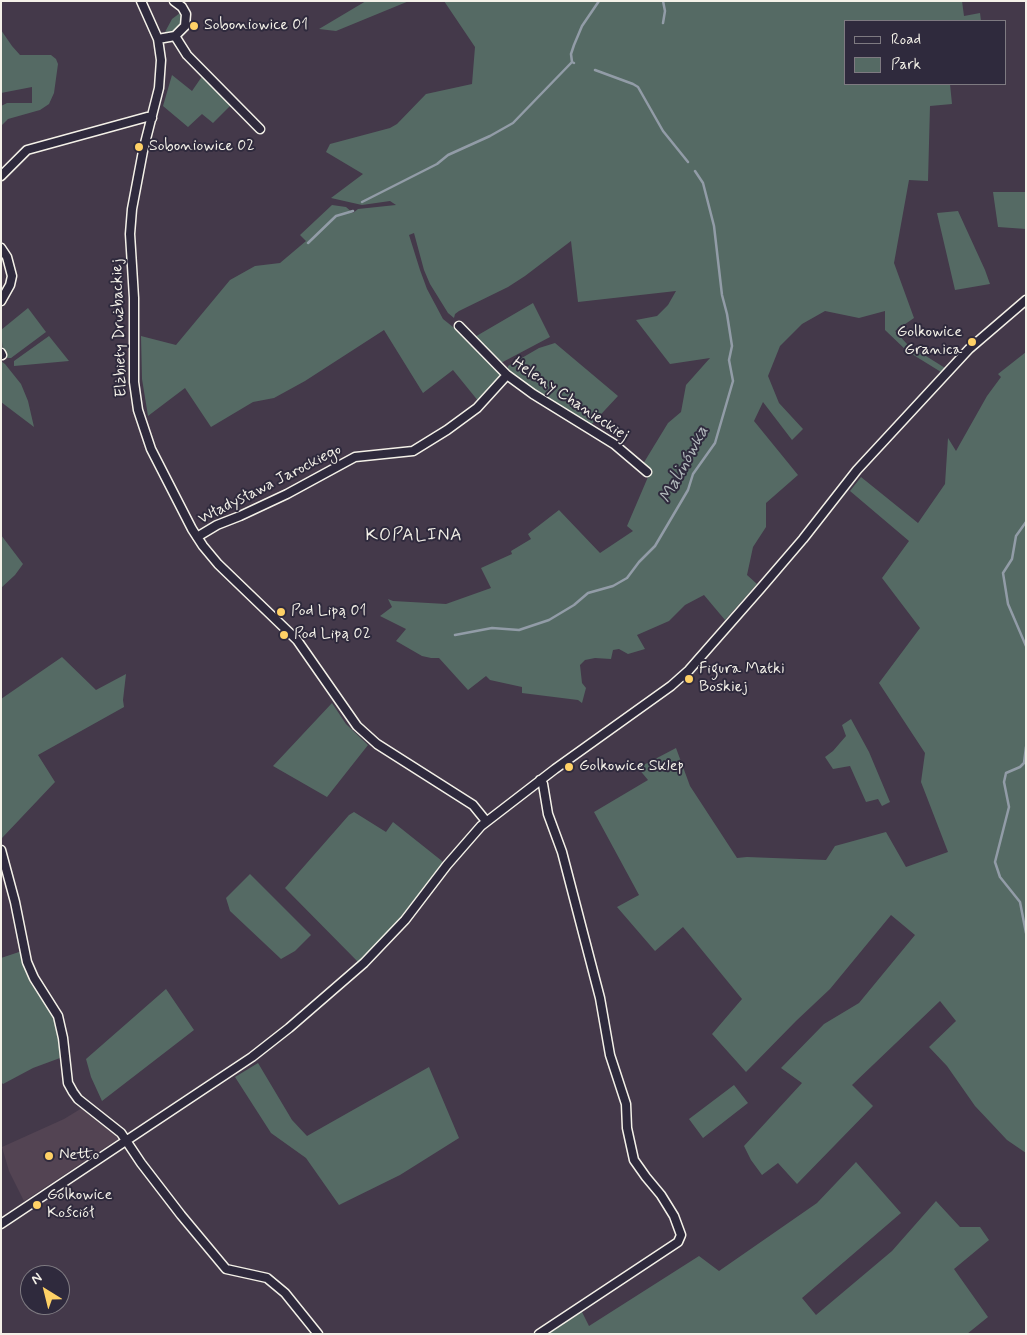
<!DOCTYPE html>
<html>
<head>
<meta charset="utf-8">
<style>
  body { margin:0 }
  #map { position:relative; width:1027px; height:1335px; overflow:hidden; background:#44394a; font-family:Mynerve,sans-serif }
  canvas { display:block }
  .frame { position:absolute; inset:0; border:2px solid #f4f1e8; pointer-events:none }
  .legend { position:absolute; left:844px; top:20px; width:162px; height:65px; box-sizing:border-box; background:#2f2a3d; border:1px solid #7e7a81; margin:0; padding:6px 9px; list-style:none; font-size:15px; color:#f4f1e8 }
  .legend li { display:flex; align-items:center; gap:10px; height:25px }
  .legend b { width:25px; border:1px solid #7e7a81 }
  .north { position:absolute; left:20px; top:1265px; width:50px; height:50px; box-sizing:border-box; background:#2f2a3d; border:1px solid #7e7a81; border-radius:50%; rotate:324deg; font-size:14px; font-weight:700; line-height:20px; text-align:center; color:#f4f1e8 }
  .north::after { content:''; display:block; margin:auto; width:18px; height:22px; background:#ffd166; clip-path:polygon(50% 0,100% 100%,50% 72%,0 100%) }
</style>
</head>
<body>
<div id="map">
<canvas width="1027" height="1335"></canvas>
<div class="frame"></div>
<ul class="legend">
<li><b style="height:6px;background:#2f2a3d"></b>Road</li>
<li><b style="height:14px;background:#556a64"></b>Park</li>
</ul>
<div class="north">N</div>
</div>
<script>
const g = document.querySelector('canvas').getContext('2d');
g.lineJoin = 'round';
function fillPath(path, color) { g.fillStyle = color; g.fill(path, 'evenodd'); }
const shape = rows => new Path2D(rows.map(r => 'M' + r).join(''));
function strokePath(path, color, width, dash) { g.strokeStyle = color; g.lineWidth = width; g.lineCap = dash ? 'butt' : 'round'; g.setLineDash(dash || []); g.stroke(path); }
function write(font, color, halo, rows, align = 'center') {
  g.font = font + ' Mynerve,sans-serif'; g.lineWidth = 4; g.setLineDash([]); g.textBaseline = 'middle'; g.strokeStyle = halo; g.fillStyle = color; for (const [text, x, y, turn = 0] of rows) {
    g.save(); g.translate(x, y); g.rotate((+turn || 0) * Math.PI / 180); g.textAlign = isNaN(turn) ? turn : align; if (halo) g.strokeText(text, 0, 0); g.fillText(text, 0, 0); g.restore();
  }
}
const built = shape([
  [82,1108,111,1128,118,1139,24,1201,9,1171,2,1147,64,1119]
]);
const green = shape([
  [366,1,409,1,336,31,319,29],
  [444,1,962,1,964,16,980,13,981,21,846,21,846,84,950,84,952,104,930,106,928,181,909,180,894,263,914,318,895,331,907,344,945,368,941,372,907,351,885,330,885,311,859,318,825,311,802,324,780,346,768,376,779,403,803,429,792,440,763,402,754,421,798,475,766,503,766,527,753,547,747,575,757,584,725,620,704,595,685,605,669,621,637,635,645,649,628,654,619,649,613,650,611,659,595,658,585,660,580,665,582,683,586,688,582,703,578,700,522,693,522,687,490,680,486,676,468,690,439,658,431,658,422,656,396,641,406,629,380,616,392,607,388,599,393,601,446,604,491,588,481,568,512,554,511,551,531,539,528,534,559,510,600,553,633,531,627,526,651,470,643,464,668,423,681,412,686,385,710,358,670,364,636,320,657,316,668,305,676,291,578,302,571,241,525,276,508,287,459,311,455,314,454,318,448,313,430,284,424,270,414,233,409,235,420,270,427,289,443,319,463,335,503,376,479,402,453,370,423,393,384,330,305,381,274,398,253,402,211,427,185,388,148,416,142,379,141,336,176,345,230,280,255,266,280,263,306,241,300,235,332,205,346,207,353,213,358,209,396,205,390,201,362,205,331,198,363,174,326,152,330,144,390,128,397,124,426,94,472,84,475,47],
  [180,13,182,20,179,27,173,31,165,32,172,19],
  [1,30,12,46,20,55,51,55,56,59,58,64,54,93,49,104,40,110,8,119,1,126,1,106,7,103,32,103,32,87,1,93],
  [172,75,192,91,203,75,231,105,213,123,202,114,188,127,163,106],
  [993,192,1026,192,1026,229,998,227],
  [958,211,985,270,990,284,955,290,937,213],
  [533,303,550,337,499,364,473,338],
  [28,308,46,332,11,358,7,358,3,353,1,330],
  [49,336,69,361,14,366,14,361],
  [555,343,618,396,591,425,536,394,508,372,508,366,539,348],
  [1026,352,1026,1153,1007,1140,975,1106,947,1066,929,1047,956,1021,940,1001,852,1085,873,1106,797,1184,778,1163,762,1175,751,1160,744,1146,802,1083,781,1068,824,1024,859,1003,915,935,891,915,830,989,796,1021,746,1072,712,1034,742,999,683,927,655,951,617,907,639,895,594,812,648,780,638,768,676,748,690,786,737,858,747,857,826,860,835,846,886,832,906,867,948,852,921,782,925,753,879,683,920,628,882,578,909,541,850,491,861,477,918,523,945,484,948,438,956,451,987,396,1001,377,998,374],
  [1,361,5,364,21,384,28,401,34,427,1,402],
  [1,535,23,564,15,575,1,588],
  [62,657,96,690,126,674,123,700,124,707,38,755,55,782,2,838,1,699],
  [332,703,346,724,368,745,327,797,273,766],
  [851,719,869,752,890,802,882,806,878,799,866,802,850,766,833,769,825,757,833,751,846,736,842,725],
  [354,812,386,832,393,822,442,861,443,867,410,912,360,964,285,888,349,815],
  [250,874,311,935,295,951,281,959,230,911,226,898],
  [22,951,30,982,47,1006,57,1023,60,1058,33,1068,3,1084,1,1082,1,958],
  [166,989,194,1030,102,1101,91,1077,86,1059],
  [258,1063,292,1120,307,1136,429,1067,459,1138,400,1175,339,1205,306,1158,271,1133,235,1077],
  [734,1085,748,1103,703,1138,689,1119],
  [856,1162,901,1213,802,1298,816,1315,892,1251,936,1201,960,1227,980,1227,989,1240,954,1269,988,1317,967,1334,544,1334,580,1308,589,1326,699,1256,719,1271,817,1203]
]);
const stream = shape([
  [663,23,665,11,663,1],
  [574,63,572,62,571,54,574,45,582,26,599,1],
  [595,70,633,84,638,87,663,131,688,162],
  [362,202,437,164,448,155,490,136,513,123,572,62],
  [308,243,336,216,353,211],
  [1026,522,1016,536,1012,559,1003,573,1008,604,1026,646],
  [455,635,492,628,519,630,549,620,574,605,588,593,613,586,627,578,639,562,655,546,688,490,693,474,715,443,733,381,729,360,732,346,727,314,722,295,714,226,703,183,695,171],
  [1026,747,1024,763,1020,767,1006,773,1004,782,1009,807,995,862,1000,877,1020,902,1026,933]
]);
const minor = shape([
  [141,1,158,39,161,60,159,88,143,151,132,209,130,234,134,298,134,382,138,410,151,449,192,529,203,546,218,564,297,640,357,726,377,744,473,805,486,821],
  [175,36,187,55,260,129],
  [158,39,175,36,185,26,186,14,182,7,174,1],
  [1,176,27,150,147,117,152,118],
  [1,248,7,257,12,276,10,285,1,301],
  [459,326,507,375,533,394,614,444,647,472],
  [1,353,2,355],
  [197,537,217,525,240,516,287,494,355,457,413,451,447,430,477,408,507,375],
  [1,850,15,902,27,962,34,978,58,1016,63,1038,68,1083,73,1092,78,1099,121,1133,141,1163,181,1215,226,1269,267,1278,285,1293,318,1334],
  [1,1224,252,1057,289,1028,364,963,405,920,447,865,481,826,555,769,671,686,689,670,761,588,803,539,857,470,969,349,1026,300],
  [539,1334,678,1242,681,1235,674,1216,661,1195,646,1177,634,1160,627,1128,626,1104,610,1055,600,998,562,852,548,814,543,784,540,780]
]);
const markers = [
  [194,26,5,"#ffd166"],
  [139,147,5,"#ffd166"],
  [972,342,5,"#ffd166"],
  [281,612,5,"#ffd166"],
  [284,635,5,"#ffd166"],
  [689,679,5,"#ffd166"],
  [569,767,5,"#ffd166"],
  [49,1156,5,"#ffd166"],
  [37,1205,5,"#ffd166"]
];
const poiNames = [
  ["Soboniowice 01",204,26],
  ["Soboniowice 02",149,147],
  ["Golkowice",962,333,"right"],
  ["Granica",962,351,"right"],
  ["Pod Lipą 01",291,612],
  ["Pod Lipą 02",294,635],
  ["Figura Matki",699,670],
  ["Boskiej",699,688],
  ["Golkowice Sklep",579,767],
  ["Netto",59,1156],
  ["Golkowice",47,1196],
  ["Kościół",47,1214]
];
const streetNames = [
  ["Elżbiety Drużbackiej",120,328,-92],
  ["Heleny Chanieckiej",570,400,34],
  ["Władysława Jarockiego",270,485,-27]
];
const waterNames = [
  ["Malinówka",685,465,-62]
];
const neighbourhoodNames = [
  ["KOPALINA",414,536]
];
fillPath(built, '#534453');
fillPath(green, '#556a64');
strokePath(stream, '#929ca7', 2.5);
strokePath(minor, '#f4f1e8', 11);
strokePath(minor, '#2f2a3d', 8);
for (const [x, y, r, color] of markers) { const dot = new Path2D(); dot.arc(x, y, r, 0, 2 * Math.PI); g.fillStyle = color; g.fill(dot); strokePath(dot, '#2f2a3d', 2); }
write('16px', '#f4f1e8', '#2f2a3d', poiNames, 'left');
write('16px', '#f4f1e8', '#2f2a3d', streetNames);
write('italic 18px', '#b2b9bc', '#2f2a3d', waterNames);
g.letterSpacing = '1px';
write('18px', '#f4f1e8', '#2f2a3d', neighbourhoodNames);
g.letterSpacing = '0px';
</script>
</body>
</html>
